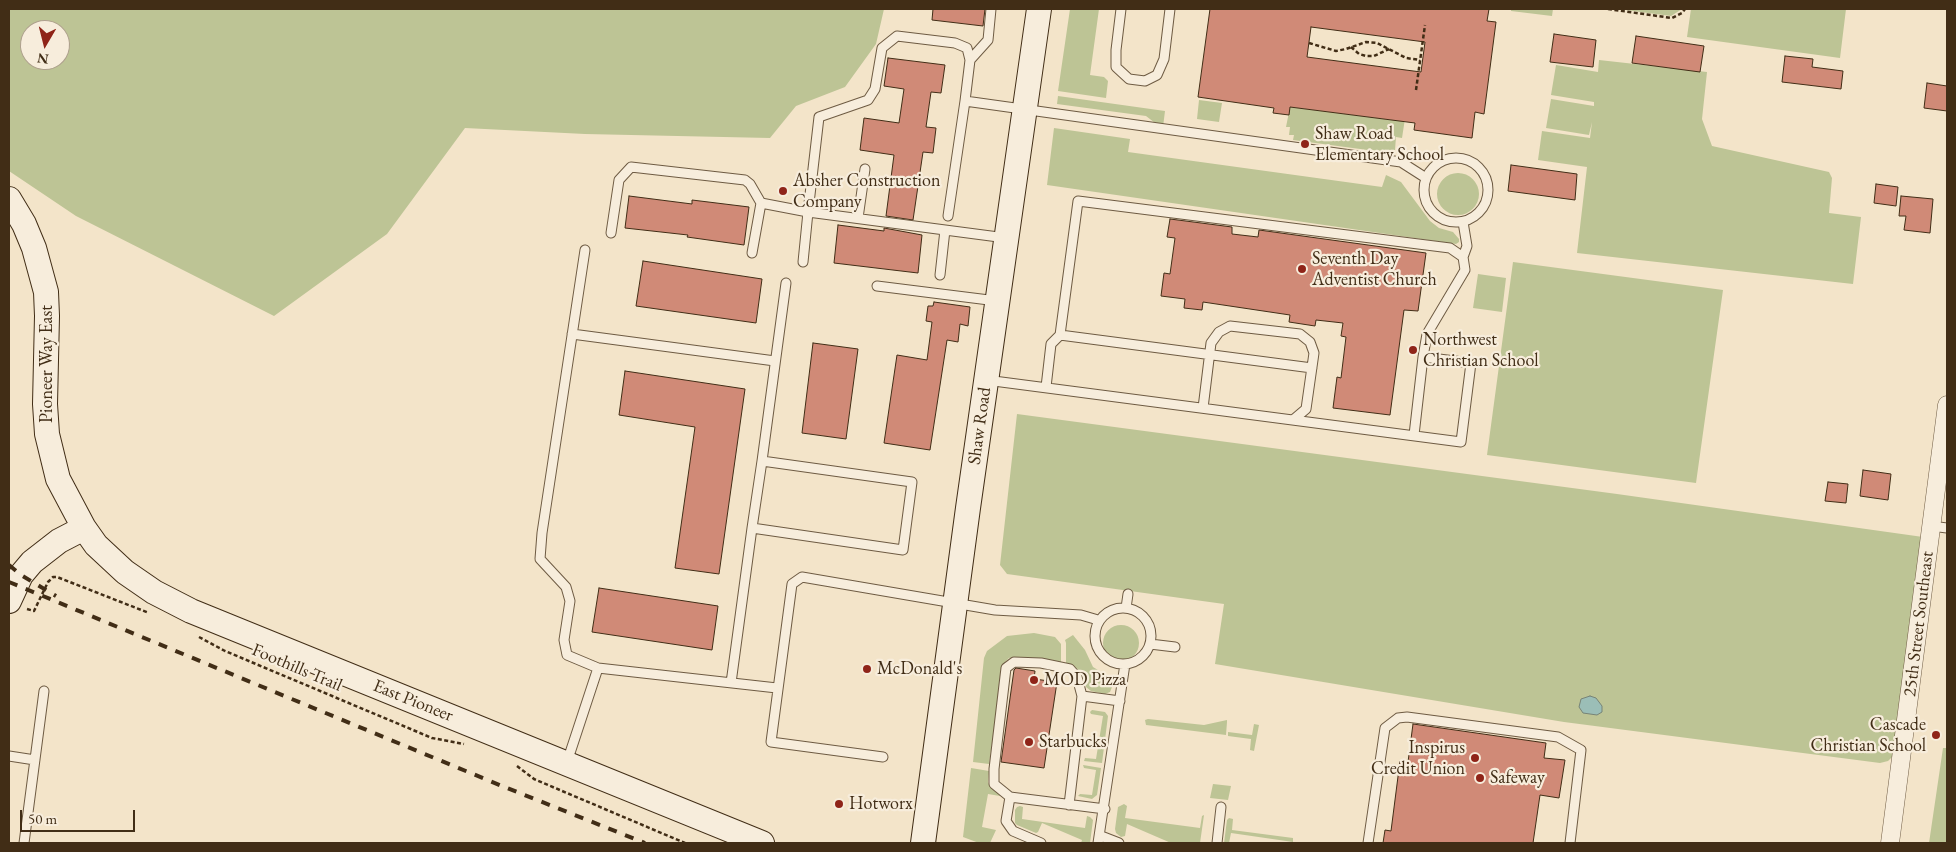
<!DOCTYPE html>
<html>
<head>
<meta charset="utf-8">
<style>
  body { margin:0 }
  #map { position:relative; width:1956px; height:852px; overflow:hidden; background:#f3e4c9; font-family:"EB Garamond",serif }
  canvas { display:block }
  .frame { position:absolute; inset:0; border:10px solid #412d16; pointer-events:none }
  .north { position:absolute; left:20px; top:20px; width:50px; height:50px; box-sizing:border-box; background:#f7eddc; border:1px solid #aea08d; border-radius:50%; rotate:188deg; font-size:14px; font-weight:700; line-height:20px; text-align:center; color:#412d16 }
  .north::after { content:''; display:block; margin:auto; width:18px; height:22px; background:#8f2418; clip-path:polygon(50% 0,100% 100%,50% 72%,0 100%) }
  .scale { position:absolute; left:20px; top:810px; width:115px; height:22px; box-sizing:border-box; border:2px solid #412d16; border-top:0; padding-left:6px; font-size:15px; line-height:18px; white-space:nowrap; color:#412d16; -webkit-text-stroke:4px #f7eddc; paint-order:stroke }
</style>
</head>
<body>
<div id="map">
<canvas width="1956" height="852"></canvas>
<div class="frame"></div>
<div class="north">N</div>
<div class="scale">50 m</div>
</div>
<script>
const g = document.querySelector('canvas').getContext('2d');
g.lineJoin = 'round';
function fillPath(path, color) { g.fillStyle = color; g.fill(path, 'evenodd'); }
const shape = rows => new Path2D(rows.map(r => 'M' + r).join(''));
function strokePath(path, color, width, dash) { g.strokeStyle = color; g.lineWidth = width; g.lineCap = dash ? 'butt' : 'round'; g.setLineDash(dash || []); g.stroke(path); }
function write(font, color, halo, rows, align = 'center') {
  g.font = font + ' "EB Garamond",serif'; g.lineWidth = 4.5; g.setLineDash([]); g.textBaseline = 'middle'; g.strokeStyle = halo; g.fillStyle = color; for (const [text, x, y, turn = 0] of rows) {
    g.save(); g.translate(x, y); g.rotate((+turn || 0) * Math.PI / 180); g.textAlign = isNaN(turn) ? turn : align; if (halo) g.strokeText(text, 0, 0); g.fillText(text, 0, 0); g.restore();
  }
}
const green = shape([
  [9,9,884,9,876,44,845,87,796,106,770,138,585,134,465,128,387,234,274,316,76,216,9,171],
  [30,30,60,30,60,60,30,60],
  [1070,9,1099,9,1090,75,1104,77,1108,81,1106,98,1058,91],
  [1511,9,1553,9,1552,16,1511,11],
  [1618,9,1682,9,1671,16],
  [1691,9,1846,9,1840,58,1687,37],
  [1599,60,1707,72,1702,119,1712,146,1829,172,1832,178,1829,213,1861,217,1853,284,1577,253,1587,167,1538,160,1542,131,1590,138,1592,122,1589,135,1546,128,1551,99,1594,106,1594,102,1551,95,1556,65,1598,72],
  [1058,96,1165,111,1163,127,1159,126,1146,116,1057,104],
  [1199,100,1222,103,1219,122,1197,119],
  [1290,107,1392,120,1406,112,1402,138,1396,137,1395,150,1390,153,1293,140,1294,135,1289,135,1290,127,1286,127],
  [1054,128,1130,139,1128,152,1382,187,1386,175,1401,182,1430,221,1439,228,1453,232,1459,239,1459,242,1456,244,1047,185],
  '1437 194a21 21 0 1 1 42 0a21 21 0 1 1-42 0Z',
  [1513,262,1723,290,1696,483,1487,455],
  [1478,274,1506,278,1502,312,1473,308],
  [1017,414,1617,494,1923,537,1893,756,1888,761,1880,763,1564,722,1215,664,1224,604,1007,574,1000,565],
  '1103 643a18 18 0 1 1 36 0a18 18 0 1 1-36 0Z',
  [1034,633,1055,637,1061,644,1061,662,1014,657,1009,658,1005,662,1002,673,989,764,973,762,984,658,987,651,1007,636],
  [1073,635,1085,650,1093,667,1106,675,1110,680,1112,687,1110,692,1105,694,1091,691,1086,687,1084,679,1075,667,1066,664,1066,643,1065,640],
  [1092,710,1105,712,1108,716,1102,763,1084,761,1085,758,1096,759,1103,716,1091,714,1090,712],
  [1148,719,1204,725,1227,720,1227,722,1226,735,1146,725,1145,720],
  [1254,724,1259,725,1254,751,1250,750,1251,739,1228,736,1228,732,1252,735],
  [1943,748,1947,748,1947,843,1929,843],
  [1083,765,1101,768,1097,795,1092,799,1078,796,1080,794,1092,795,1096,770,1084,768],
  [971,768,989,771,988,782,990,787,1000,794,1000,796,988,794,982,827,996,830,990,843,979,843,963,837],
  [1213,784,1231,786,1228,800,1210,798],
  [1124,804,1127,806,1125,818,1200,828,1202,816,1204,815,1200,843,1171,843,1127,824,1125,836,1121,837,1116,833,1115,829,1118,807],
  [1020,806,1023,807,1022,819,1085,828,1087,816,1090,817,1093,820,1090,843,1081,843,1082,840,1042,823,1038,832,1036,833,1017,825,1015,823,1015,810,1017,807],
  [1229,818,1233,819,1232,830,1293,838,1293,842,1231,833,1229,843,1224,843,1227,820]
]);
const water = shape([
  [1590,696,1596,698,1602,706,1602,712,1597,715,1583,713,1579,707,1581,699,1590,696]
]);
const building = shape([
  [933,9,985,9,983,26,932,20,933,9],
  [1210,9,1489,9,1487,21,1496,22,1484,114,1475,112,1472,138,1414,130,1415,123,1290,107,1289,115,1273,113,1274,108,1198,97,1210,9],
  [1311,27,1425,42,1421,72,1307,57,1311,27],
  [1554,34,1596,40,1593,67,1550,62,1554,34],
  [1636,36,1704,46,1700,72,1632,63,1636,36],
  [1785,56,1813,59,1812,67,1843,71,1841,89,1782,82,1785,56],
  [888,58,945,65,941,93,931,92,926,127,936,128,933,153,923,152,913,220,886,216,894,155,860,150,864,118,899,123,904,89,884,86,888,58],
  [1927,83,1947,86,1947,111,1924,108,1927,83],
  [1511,165,1577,174,1575,200,1508,191,1511,165],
  [1876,184,1898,187,1896,206,1874,203,1876,184],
  [629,196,692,204,692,200,749,207,744,245,687,237,688,235,625,228,629,196],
  [1901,196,1933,199,1930,233,1904,230,1906,216,1899,216,1901,196],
  [1170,219,1232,227,1232,234,1258,237,1259,230,1426,253,1418,311,1404,310,1390,415,1333,408,1337,377,1341,378,1346,337,1341,336,1343,323,1316,320,1315,326,1289,322,1290,315,1203,302,1202,310,1184,308,1185,299,1161,296,1164,273,1170,274,1175,238,1167,237,1170,219],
  [838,225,884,231,884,228,922,235,918,273,834,263,838,225],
  [643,261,762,279,756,323,636,306,643,261],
  [934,302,970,307,968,326,960,324,958,342,947,340,930,450,884,443,897,355,927,360,932,322,926,321,928,306,933,306,934,302],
  [813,343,858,349,846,439,802,433,813,343],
  [625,371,745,389,719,574,675,568,695,427,619,415,625,371],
  [1863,470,1891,474,1888,500,1860,496,1863,470],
  [1828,482,1848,484,1846,503,1825,501,1828,482],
  [599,588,718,606,712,650,592,632,599,588],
  [1016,668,1035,671,1034,679,1057,682,1044,768,1001,762,1014,670,1016,668],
  [1413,724,1546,743,1544,758,1565,760,1559,798,1540,795,1533,843,1383,843,1385,830,1391,831,1400,761,1408,762,1413,724]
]);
const path = shape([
  [1608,9,1672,18,1682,13,1685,9],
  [1309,43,1336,51,1346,49,1366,42,1377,43,1406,58,1420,60],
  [1351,47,1359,54,1366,56,1374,56,1389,49],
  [1416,90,1425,25],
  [27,609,34,611,48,582,53,577,57,577,149,613],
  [199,637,225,651,432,738,464,744],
  [517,766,534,779,548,785,685,843]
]);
const lane = shape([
  [1121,9,1116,50,1116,67,1129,79,1145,81,1157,75,1164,59,1170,9],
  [970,60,988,40,991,9],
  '1424 190a32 32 0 1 1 64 0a32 32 0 1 1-64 0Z',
  [948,216,965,101],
  [858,218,865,169],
  [1463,222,1467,246,1463,257],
  [611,233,619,180,631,167,745,180,750,184,761,203,808,212,803,262],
  [1006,238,808,212,819,117,868,100,875,89,882,48,897,36,955,43,967,48,970,60,965,101,1401,162,1426,178],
  [585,250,542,533,540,559,566,587,570,601,564,640,567,655,598,668],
  [752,253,761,203],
  [940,275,945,230],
  [877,286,997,301],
  [572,334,775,361],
  [1060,335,1078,201,1450,248,1463,257,1465,270,1427,334,1423,357],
  [986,380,1461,442,1471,363,1423,357,1414,435],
  [1046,387,1051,344,1060,335,1312,368],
  [1203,408,1211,343,1219,332,1230,326,1300,334,1310,342,1314,353,1306,409,1293,420],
  [762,461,786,283],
  [1931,526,1947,528],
  '1095 636a28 28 0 1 1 56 0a28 28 0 1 1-56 0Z',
  [1126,608,1128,594],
  [1150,644,1175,647],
  [731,683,752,528,762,461,912,482,903,550,752,528],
  [9,756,35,760],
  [883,757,771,742,792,584,802,577,995,610,1081,615,1098,620],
  [567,762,598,668,777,688],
  [1010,797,994,784,994,769,1006,668,1014,662,1041,663,1070,669,1077,677,1082,696],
  [1069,805,1082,696,1120,701],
  [1101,836,1119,843],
  [24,843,44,691],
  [1041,843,1013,831,1006,821,1010,797,1105,809],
  [1098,843,1125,664],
  [1217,843,1221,807],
  [1368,843,1385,728,1398,718,1407,717,1558,737,1581,750,1570,843]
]);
const street = shape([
  [1890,843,1947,405]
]);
const secondary = shape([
  [9,199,24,224,34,248,46,292,47,316,45,404,47,434,58,479,84,528,96,545,125,572,154,592,191,611,762,843],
  [9,601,21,575,32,562,59,541,84,528],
  [923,843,968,508,1039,9]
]);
const rail = shape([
  [9,565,21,575,56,596],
  [9,582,502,786,645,843]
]);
const markers = [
  [1305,144,5,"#8f2418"],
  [783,191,5,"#8f2418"],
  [1302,269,5,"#8f2418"],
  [1413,350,5,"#8f2418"],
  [867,669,5,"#8f2418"],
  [1034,680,5,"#8f2418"],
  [1936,735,5,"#8f2418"],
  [1029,742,5,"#8f2418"],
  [1475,758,5,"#8f2418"],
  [1480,778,5,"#8f2418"],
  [839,804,5,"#8f2418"]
];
const poiNames = [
  ["Shaw Road",1315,134],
  ["Elementary School",1315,155],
  ["Absher Construction",793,181],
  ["Company",793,202],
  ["Seventh Day",1312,259],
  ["Adventist Church",1312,280],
  ["Northwest",1423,340],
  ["Christian School",1423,361],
  ["McDonald's",877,669],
  ["MOD Pizza",1044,680],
  ["Cascade",1926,725,"right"],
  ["Christian School",1926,746,"right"],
  ["Starbucks",1039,742],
  ["Inspirus",1465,748,"right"],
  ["Credit Union",1465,769,"right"],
  ["Safeway",1490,778],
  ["Hotworx",849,804]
];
const streetNames = [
  ["Pioneer Way East",47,364,-90],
  ["Shaw Road",980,426,-82],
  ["25th Street Southeast",1919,624,-83],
  ["Foothills Trail",297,668,23],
  ["East Pioneer",413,701,22]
];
fillPath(green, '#bdc495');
fillPath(water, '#9bbeb7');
strokePath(water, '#778477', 1);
fillPath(building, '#d08a77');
strokePath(building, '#412d16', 1);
strokePath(lane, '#6e5b43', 11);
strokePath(street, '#6e5b43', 19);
strokePath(secondary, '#412d16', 26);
strokePath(path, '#412d16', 2.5, [4, 2.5]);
strokePath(lane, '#f7eddc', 9);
strokePath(street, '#f7eddc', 18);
strokePath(secondary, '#f7eddc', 24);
strokePath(rail, '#412d16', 4, [9, 9]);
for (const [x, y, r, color] of markers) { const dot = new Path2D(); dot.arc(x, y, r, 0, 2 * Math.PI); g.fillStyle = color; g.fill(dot); strokePath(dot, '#f7eddc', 2); }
write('18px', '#412d16', '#f7eddc', poiNames, 'left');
write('18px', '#412d16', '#f7eddc', streetNames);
</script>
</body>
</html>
